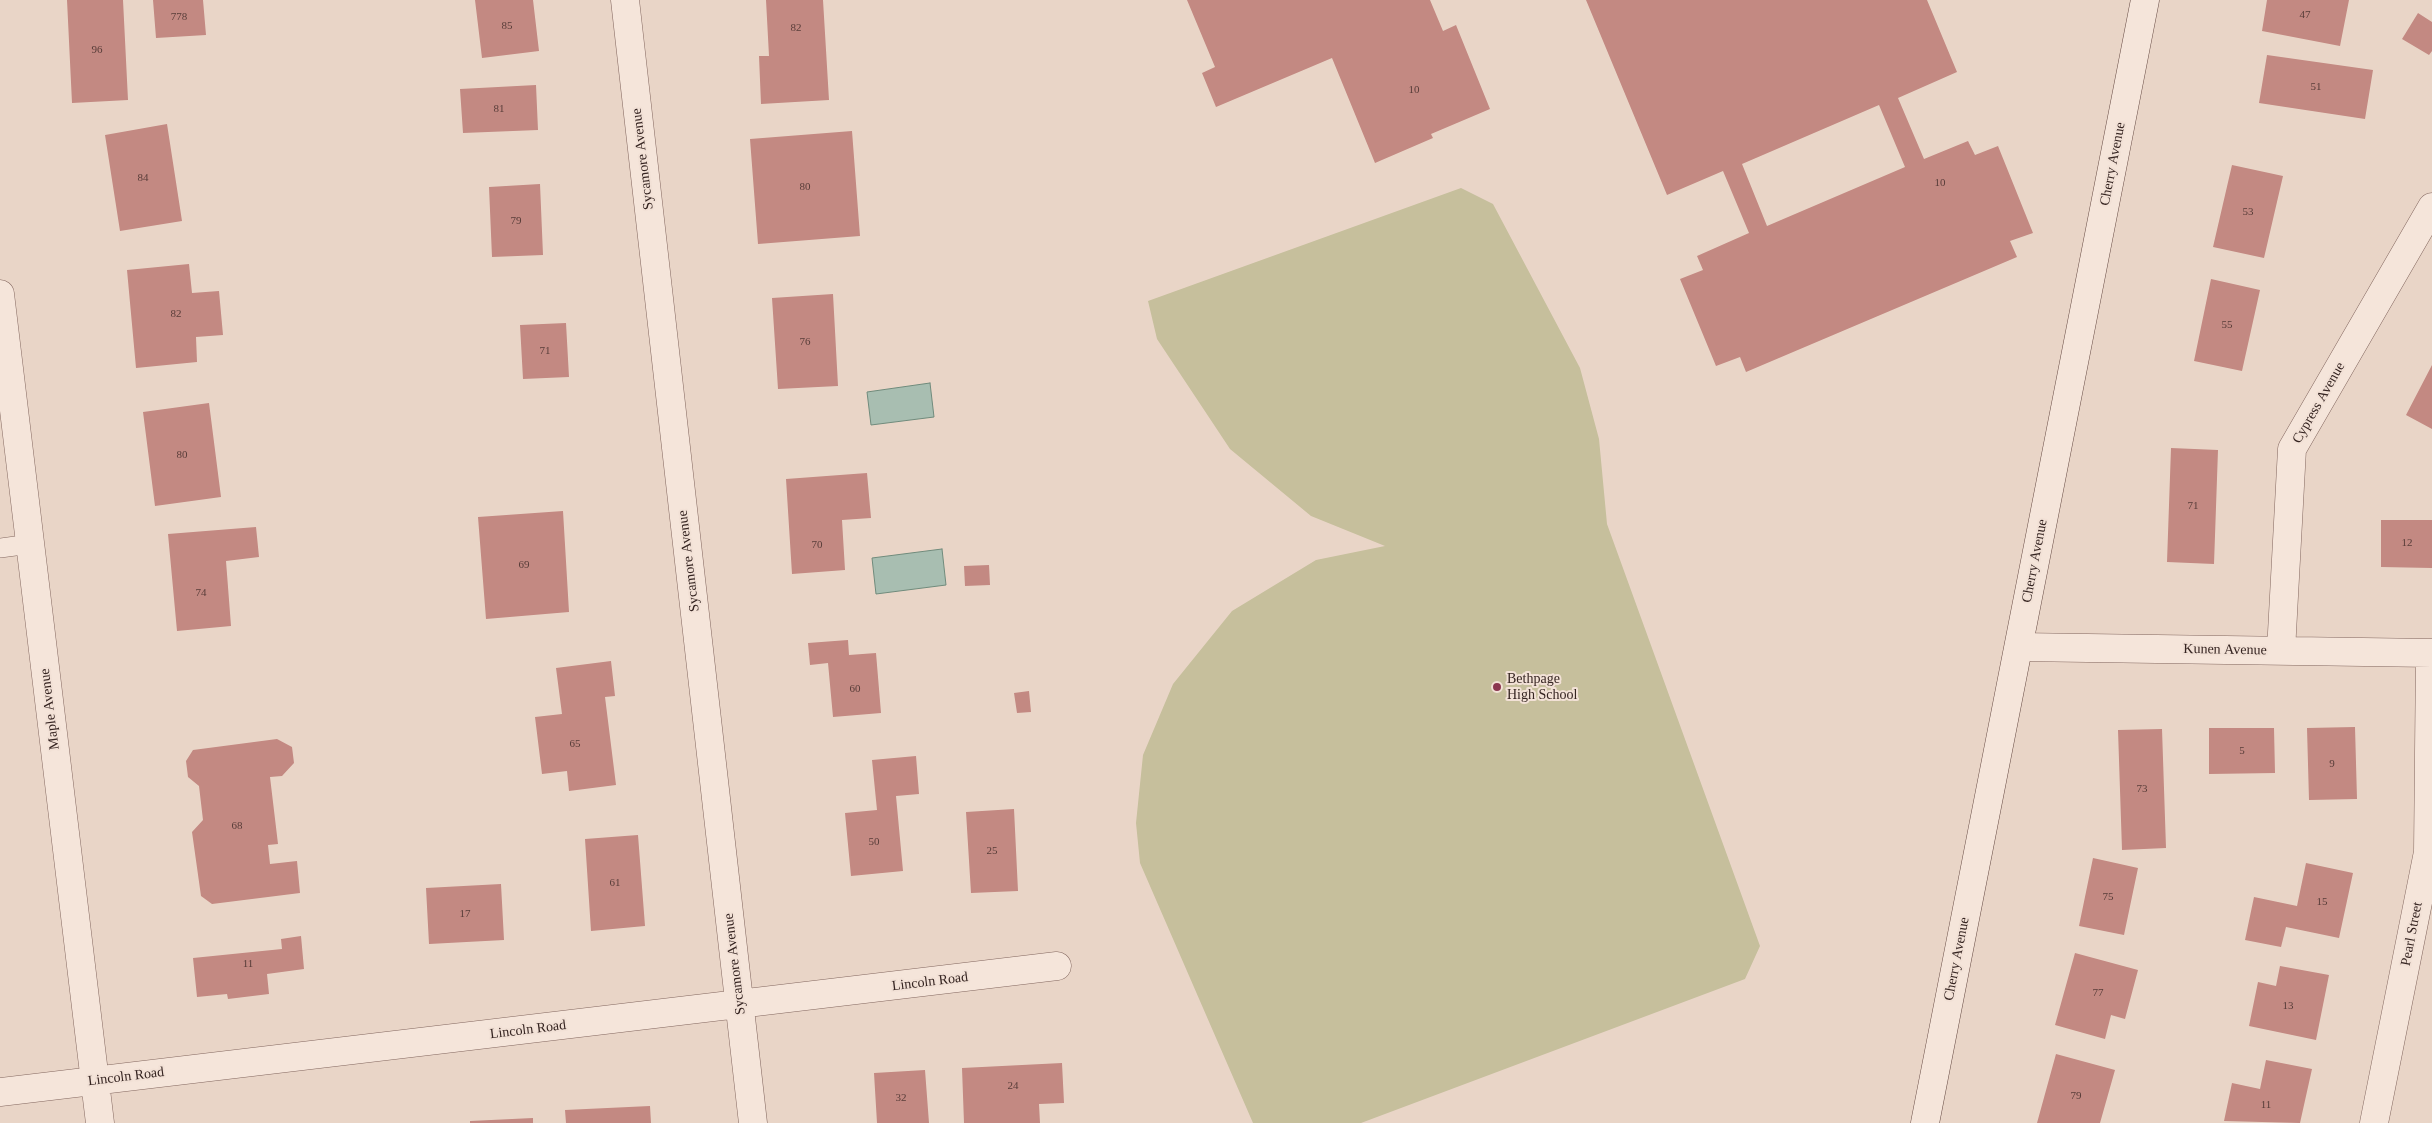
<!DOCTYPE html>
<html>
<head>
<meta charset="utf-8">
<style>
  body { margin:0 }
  canvas { display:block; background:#e9d5c7 }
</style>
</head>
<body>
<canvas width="2432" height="1123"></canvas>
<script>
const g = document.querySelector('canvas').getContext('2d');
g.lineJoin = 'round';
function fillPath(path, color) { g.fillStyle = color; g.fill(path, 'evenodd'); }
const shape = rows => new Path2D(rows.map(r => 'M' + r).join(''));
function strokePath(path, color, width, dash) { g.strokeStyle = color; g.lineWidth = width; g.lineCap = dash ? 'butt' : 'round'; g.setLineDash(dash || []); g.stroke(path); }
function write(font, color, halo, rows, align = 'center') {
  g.font = font + ' Georgia,serif'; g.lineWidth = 4; g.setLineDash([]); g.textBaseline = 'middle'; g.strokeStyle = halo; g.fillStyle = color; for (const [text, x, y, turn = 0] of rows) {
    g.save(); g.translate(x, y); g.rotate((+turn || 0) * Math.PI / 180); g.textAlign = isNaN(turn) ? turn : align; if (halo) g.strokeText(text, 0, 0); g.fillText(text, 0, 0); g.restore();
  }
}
const green = shape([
  [1461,188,1493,204,1580,368,1599,439,1607,524,1760,946,1745,979,1361,1123,1253,1123,1140,863,1136,823,1143,755,1173,684,1232,611,1316,560,1385,546,1311,516,1230,449,1157,339,1148,301]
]);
const water = shape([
  [930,383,934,417,871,425,867,392,930,383],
  [942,549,946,585,876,594,872,558,942,549]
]);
const building = shape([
  [67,0,123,0,128,100,72,103],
  [153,0,203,0,206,35,156,38],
  [475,0,533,0,539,51,482,58],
  [766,0,823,0,829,100,761,104,759,56,769,56],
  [1187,0,1430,0,1443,31,1456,25,1490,109,1431,134,1433,138,1375,163,1332,58,1216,107,1202,73,1215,67],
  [1586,0,1927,0,1957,72,1898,98,1924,159,1968,141,1975,155,1998,146,2033,233,2010,241,2017,257,1746,372,1740,357,1716,366,1680,279,1703,270,1697,256,1749,233,1723,171,1667,195],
  [1879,105,1905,167,1767,226,1742,164],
  [2267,0,2349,0,2340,46,2262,31],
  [2418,13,2432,22,2432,51,2429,55,2402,39],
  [2267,55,2373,70,2365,119,2259,103],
  [536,85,538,130,463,133,460,89],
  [167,124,182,221,120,231,105,135],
  [852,131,860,236,758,244,750,139],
  [2232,165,2283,176,2264,258,2213,247],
  [540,184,543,255,492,257,489,187],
  [189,264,192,293,219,291,223,335,196,337,197,362,136,368,127,270],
  [2211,279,2260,290,2242,371,2194,361],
  [833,294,838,386,778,389,772,298],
  [566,323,569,377,523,379,520,325],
  [2432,365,2432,429,2406,415],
  [209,403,221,497,155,506,143,412],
  [2171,448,2218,450,2214,564,2167,562],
  [867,473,871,518,842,520,845,570,792,574,786,479],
  [563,511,569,612,486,619,478,517],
  [2381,520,2432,520,2432,568,2381,567],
  [256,527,259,557,226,561,231,626,177,631,168,534],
  [989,565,990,585,965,586,964,566],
  [848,640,849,655,876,653,881,713,833,717,828,663,810,665,808,643],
  [611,661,615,696,605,697,616,785,569,791,567,771,542,774,535,717,562,714,556,668],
  [1029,691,1031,712,1017,713,1014,693],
  [2355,727,2357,799,2309,800,2307,728],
  [2209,728,2274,728,2275,773,2209,774],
  [2162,729,2166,848,2122,850,2118,730],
  [277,739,292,747,294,763,282,776,270,777,278,844,268,845,270,864,297,861,300,893,212,904,201,896,192,832,203,820,199,786,188,777,186,761,193,750],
  [916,756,919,794,896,796,903,871,851,876,845,813,877,810,872,760],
  [1014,809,1018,891,971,893,966,812],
  [638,835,645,926,591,931,585,839],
  [2093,858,2138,868,2124,935,2079,926],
  [2306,863,2353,873,2339,938,2286,927,2281,947,2245,940,2254,897,2297,906],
  [501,884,504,940,429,944,426,888],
  [301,936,304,969,267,974,269,994,228,999,227,994,197,997,193,958,282,949,281,939],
  [2075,953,2138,970,2125,1019,2111,1015,2105,1039,2055,1025],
  [2280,966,2329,975,2316,1040,2249,1026,2258,982,2276,986],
  [2056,1054,2115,1070,2100,1123,2037,1123],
  [2266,1060,2312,1069,2300,1123,2224,1121,2232,1083,2260,1089],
  [1062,1063,1064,1103,1039,1104,1040,1123,964,1123,962,1068],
  [925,1070,929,1123,877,1123,874,1073],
  [650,1106,651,1123,566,1123,565,1110],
  [533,1118,533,1123,470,1123,470,1121]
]);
const lane = shape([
  [0,548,30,544]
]);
const street = shape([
  [625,0,753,1123],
  [0,294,100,1123],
  [2019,647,2432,653],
  [2281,651,2292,449,2432,207],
  [0,1092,1057,966],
  [2374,1123,2428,852,2430,653]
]);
const secondary = shape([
  [1925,1123,2145,0]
]);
const markers = [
  [1497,687,5,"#8b364f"]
];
const numberNames = [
  ["47",2305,15],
  ["778",179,17],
  ["85",507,26],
  ["82",796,28],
  ["96",97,50],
  ["51",2316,87],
  ["10",1414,90],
  ["81",499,109],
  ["84",143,178],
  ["10",1940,183],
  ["80",805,187],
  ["53",2248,212],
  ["79",516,221],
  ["82",176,314],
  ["55",2227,325],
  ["76",805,342],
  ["71",545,351],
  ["80",182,455],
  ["71",2193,506],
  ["12",2407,543],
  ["70",817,545],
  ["69",524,565],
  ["74",201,593],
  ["60",855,689],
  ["65",575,744],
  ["5",2242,751],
  ["9",2332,764],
  ["73",2142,789],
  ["68",237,826],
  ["50",874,842],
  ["25",992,851],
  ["61",615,883],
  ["75",2108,897],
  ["15",2322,902],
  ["17",465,914],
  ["11",248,964],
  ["77",2098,993],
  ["13",2288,1006],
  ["24",1013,1086],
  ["79",2076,1096],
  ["32",901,1098],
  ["11",2266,1105]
];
const streetNames = [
  ["Sycamore Avenue",643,159,-97],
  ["Cherry Avenue",2113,164,-79],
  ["Cypress Avenue",2319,403,-60],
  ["Sycamore Avenue",689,561,-97],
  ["Cherry Avenue",2035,561,-79],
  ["Kunen Avenue",2225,650,1],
  ["Maple Avenue",50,709,-97],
  ["Pearl Street",2412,934,-79],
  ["Cherry Avenue",1957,959,-79],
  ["Sycamore Avenue",735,964,-97],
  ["Lincoln Road",930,982,-7],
  ["Lincoln Road",528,1030,-7],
  ["Lincoln Road",126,1077,-7]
];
const poiNames = [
  ["Bethpage",1507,679],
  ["High School",1507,695]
];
fillPath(green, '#c6bf9c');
fillPath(water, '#a8beb1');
strokePath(water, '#708b7c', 1);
fillPath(building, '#c38982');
strokePath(lane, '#83675f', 20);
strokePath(street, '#83675f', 29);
strokePath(secondary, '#654942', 29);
strokePath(lane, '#f5e5da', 19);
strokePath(street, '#f5e5da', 28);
strokePath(secondary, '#f5e5da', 28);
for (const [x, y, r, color] of markers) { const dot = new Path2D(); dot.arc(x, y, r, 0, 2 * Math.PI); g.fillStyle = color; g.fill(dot); strokePath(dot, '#f2e1d6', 2); }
write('11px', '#583d39', null, numberNames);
write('14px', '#352421', '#f2e1d6', streetNames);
write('14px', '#352421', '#f2e1d6', poiNames, 'left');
</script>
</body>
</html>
